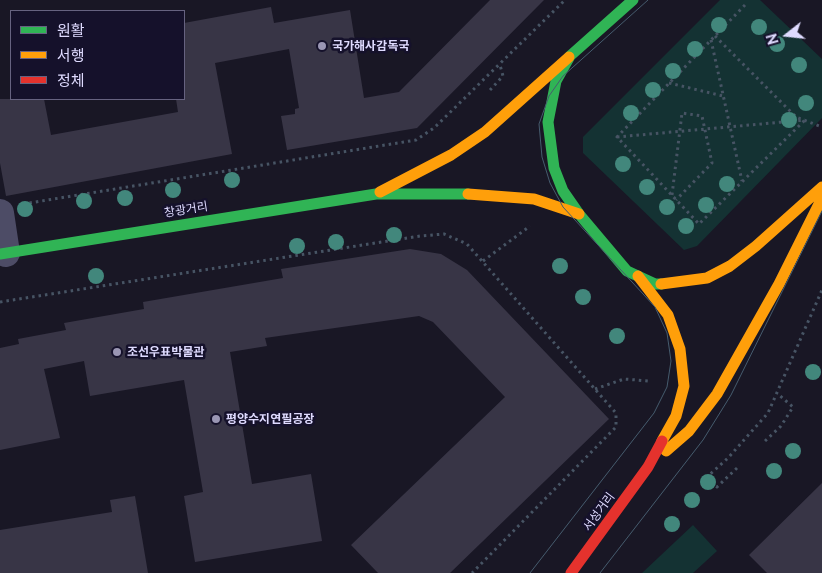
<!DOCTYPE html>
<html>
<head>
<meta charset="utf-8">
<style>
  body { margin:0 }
  #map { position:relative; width:822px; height:573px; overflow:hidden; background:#191725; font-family:Raleway,"Noto Sans KR",sans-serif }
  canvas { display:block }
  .legend { position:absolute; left:10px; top:10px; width:175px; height:90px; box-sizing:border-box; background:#15112b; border:1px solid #666280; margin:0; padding:6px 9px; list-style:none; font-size:15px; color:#dfdbff }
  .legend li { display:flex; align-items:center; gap:10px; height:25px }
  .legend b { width:25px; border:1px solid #666280 }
  .north { position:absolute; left:762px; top:10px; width:50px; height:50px; -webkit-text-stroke:4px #15112b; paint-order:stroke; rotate:254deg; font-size:14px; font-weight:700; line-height:20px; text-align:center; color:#dfdbff }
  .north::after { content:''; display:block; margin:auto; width:18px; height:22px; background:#dfdbff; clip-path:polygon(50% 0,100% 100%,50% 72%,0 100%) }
</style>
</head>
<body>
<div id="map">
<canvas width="822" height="573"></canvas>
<ul class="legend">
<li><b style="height:6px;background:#30b455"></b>원활</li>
<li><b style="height:6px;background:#ff9f0a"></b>서행</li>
<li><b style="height:6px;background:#e5322d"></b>정체</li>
</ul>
<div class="north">N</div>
</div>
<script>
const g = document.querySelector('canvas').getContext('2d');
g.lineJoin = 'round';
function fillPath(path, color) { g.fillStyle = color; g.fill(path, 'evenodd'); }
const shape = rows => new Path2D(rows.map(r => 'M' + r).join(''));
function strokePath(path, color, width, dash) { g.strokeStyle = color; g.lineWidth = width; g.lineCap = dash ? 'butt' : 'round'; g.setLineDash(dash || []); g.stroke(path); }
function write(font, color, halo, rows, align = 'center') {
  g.font = font + ' Raleway,"Noto Sans KR",sans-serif'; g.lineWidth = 5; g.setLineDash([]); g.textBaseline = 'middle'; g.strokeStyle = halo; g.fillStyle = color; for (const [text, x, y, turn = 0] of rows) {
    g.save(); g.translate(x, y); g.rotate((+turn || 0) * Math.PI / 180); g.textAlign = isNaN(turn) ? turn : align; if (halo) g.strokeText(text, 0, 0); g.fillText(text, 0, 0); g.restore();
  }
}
const green = shape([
  [720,0,760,0,822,59,822,118,697,246,684,250,583,153,583,137],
  [693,525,717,551,693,573,642,573]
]);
const building = shape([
  [490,0,544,0,417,128,287,150,281,116,295,114,295,109,299,108,289,49,215,63,232,154,6,196,0,163,0,99,44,99,51,135,178,112,176,99,184,99,184,23,271,7,274,23,350,10,364,98,399,92],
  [410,249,441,254,467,270,609,419,450,573,378,573,351,545,505,397,433,322,419,316,265,338,267,346,230,352,252,484,311,474,322,541,195,562,184,496,203,492,184,380,90,396,84,361,44,369,60,438,0,450,0,348,19,344,18,339,66,330,64,323,144,309,143,302,283,278,281,269],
  [822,483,822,573,767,573,749,555],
  [135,496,148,573,0,573,0,530,112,512,110,500]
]);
const path = shape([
  [745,5,617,137,699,224,805,120],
  [715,36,796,117,822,127],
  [711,40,742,181],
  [669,83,723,96],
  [490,90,503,76,500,65],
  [617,137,805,120],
  [672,195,682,113,702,116,712,163,676,200],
  [23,204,416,140,434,128,565,0],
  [483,261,530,226],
  [0,302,420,236,444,234,467,244,616,413,616,427,472,573],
  [595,389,624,379,649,381],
  [765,441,781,426,793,407,778,394],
  [737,468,717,487,708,476,728,458,768,413,822,290]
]);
const street = shape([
  [0,213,6,253]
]);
const fast = shape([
  [633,0,570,56,556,81,548,122,554,168,563,191,579,214,627,271,655,284,661,284],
  [0,254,376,194,468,194]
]);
const slow = shape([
  [380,192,451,155,485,132,569,57],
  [468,194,534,199,579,214],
  [638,276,668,315,680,349,684,386,676,416,662,441],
  [661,284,707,278,730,266,756,246,822,187],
  [666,451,689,431,717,394,779,284,822,198]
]);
const jam = shape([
  [571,573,648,467,662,441]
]);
const tram = shape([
  [530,573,654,413,667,387,671,361,667,333,655,307,563,207,550,183,542,157,539,124,549,96,563,76,648,0],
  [600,573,703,440,731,395,822,211]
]);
const trees = [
  [719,25],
  [759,27],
  [777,44],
  [695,49],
  [799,65],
  [673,71],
  [653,90],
  [806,103],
  [631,113],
  [789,120],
  [623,164],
  [232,180],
  [727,184],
  [647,187],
  [173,190],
  [125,198],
  [84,201],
  [706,205],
  [667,207],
  [25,209],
  [686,226],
  [394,235],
  [336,242],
  [297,246],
  [560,266],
  [96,276],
  [583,297],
  [617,336],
  [813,372],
  [793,451],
  [774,471],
  [708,482],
  [692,500],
  [672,524]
];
const markers = [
  [322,46,5,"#9a96b3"],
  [117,352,5,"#9a96b3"],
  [216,419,5,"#9a96b3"]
];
const poiNames = [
  ["국가해사감독국",332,46],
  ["조선우표박물관",127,352],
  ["평양수지연필공장",226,419]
];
const streetNames = [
  ["창광거리",186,210,-9],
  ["서성거리",599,512,-54]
];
fillPath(green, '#143233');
fillPath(building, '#383546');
strokePath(path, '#475464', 3, [2.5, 4]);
strokePath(street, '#4d4c66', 28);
strokePath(fast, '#30b455', 11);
strokePath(slow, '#ff9f0a', 11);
strokePath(jam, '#e5322d', 11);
strokePath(tram, '#465c6e', 1);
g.fillStyle = '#42877c';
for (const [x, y] of trees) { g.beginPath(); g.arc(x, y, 8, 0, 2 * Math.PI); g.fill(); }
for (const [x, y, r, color] of markers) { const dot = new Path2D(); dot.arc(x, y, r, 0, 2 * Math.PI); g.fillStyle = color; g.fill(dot); strokePath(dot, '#15112b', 2); }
write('bold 12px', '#dfdbff', '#15112b', poiNames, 'left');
write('12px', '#dfdbff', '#15112b', streetNames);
</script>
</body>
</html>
